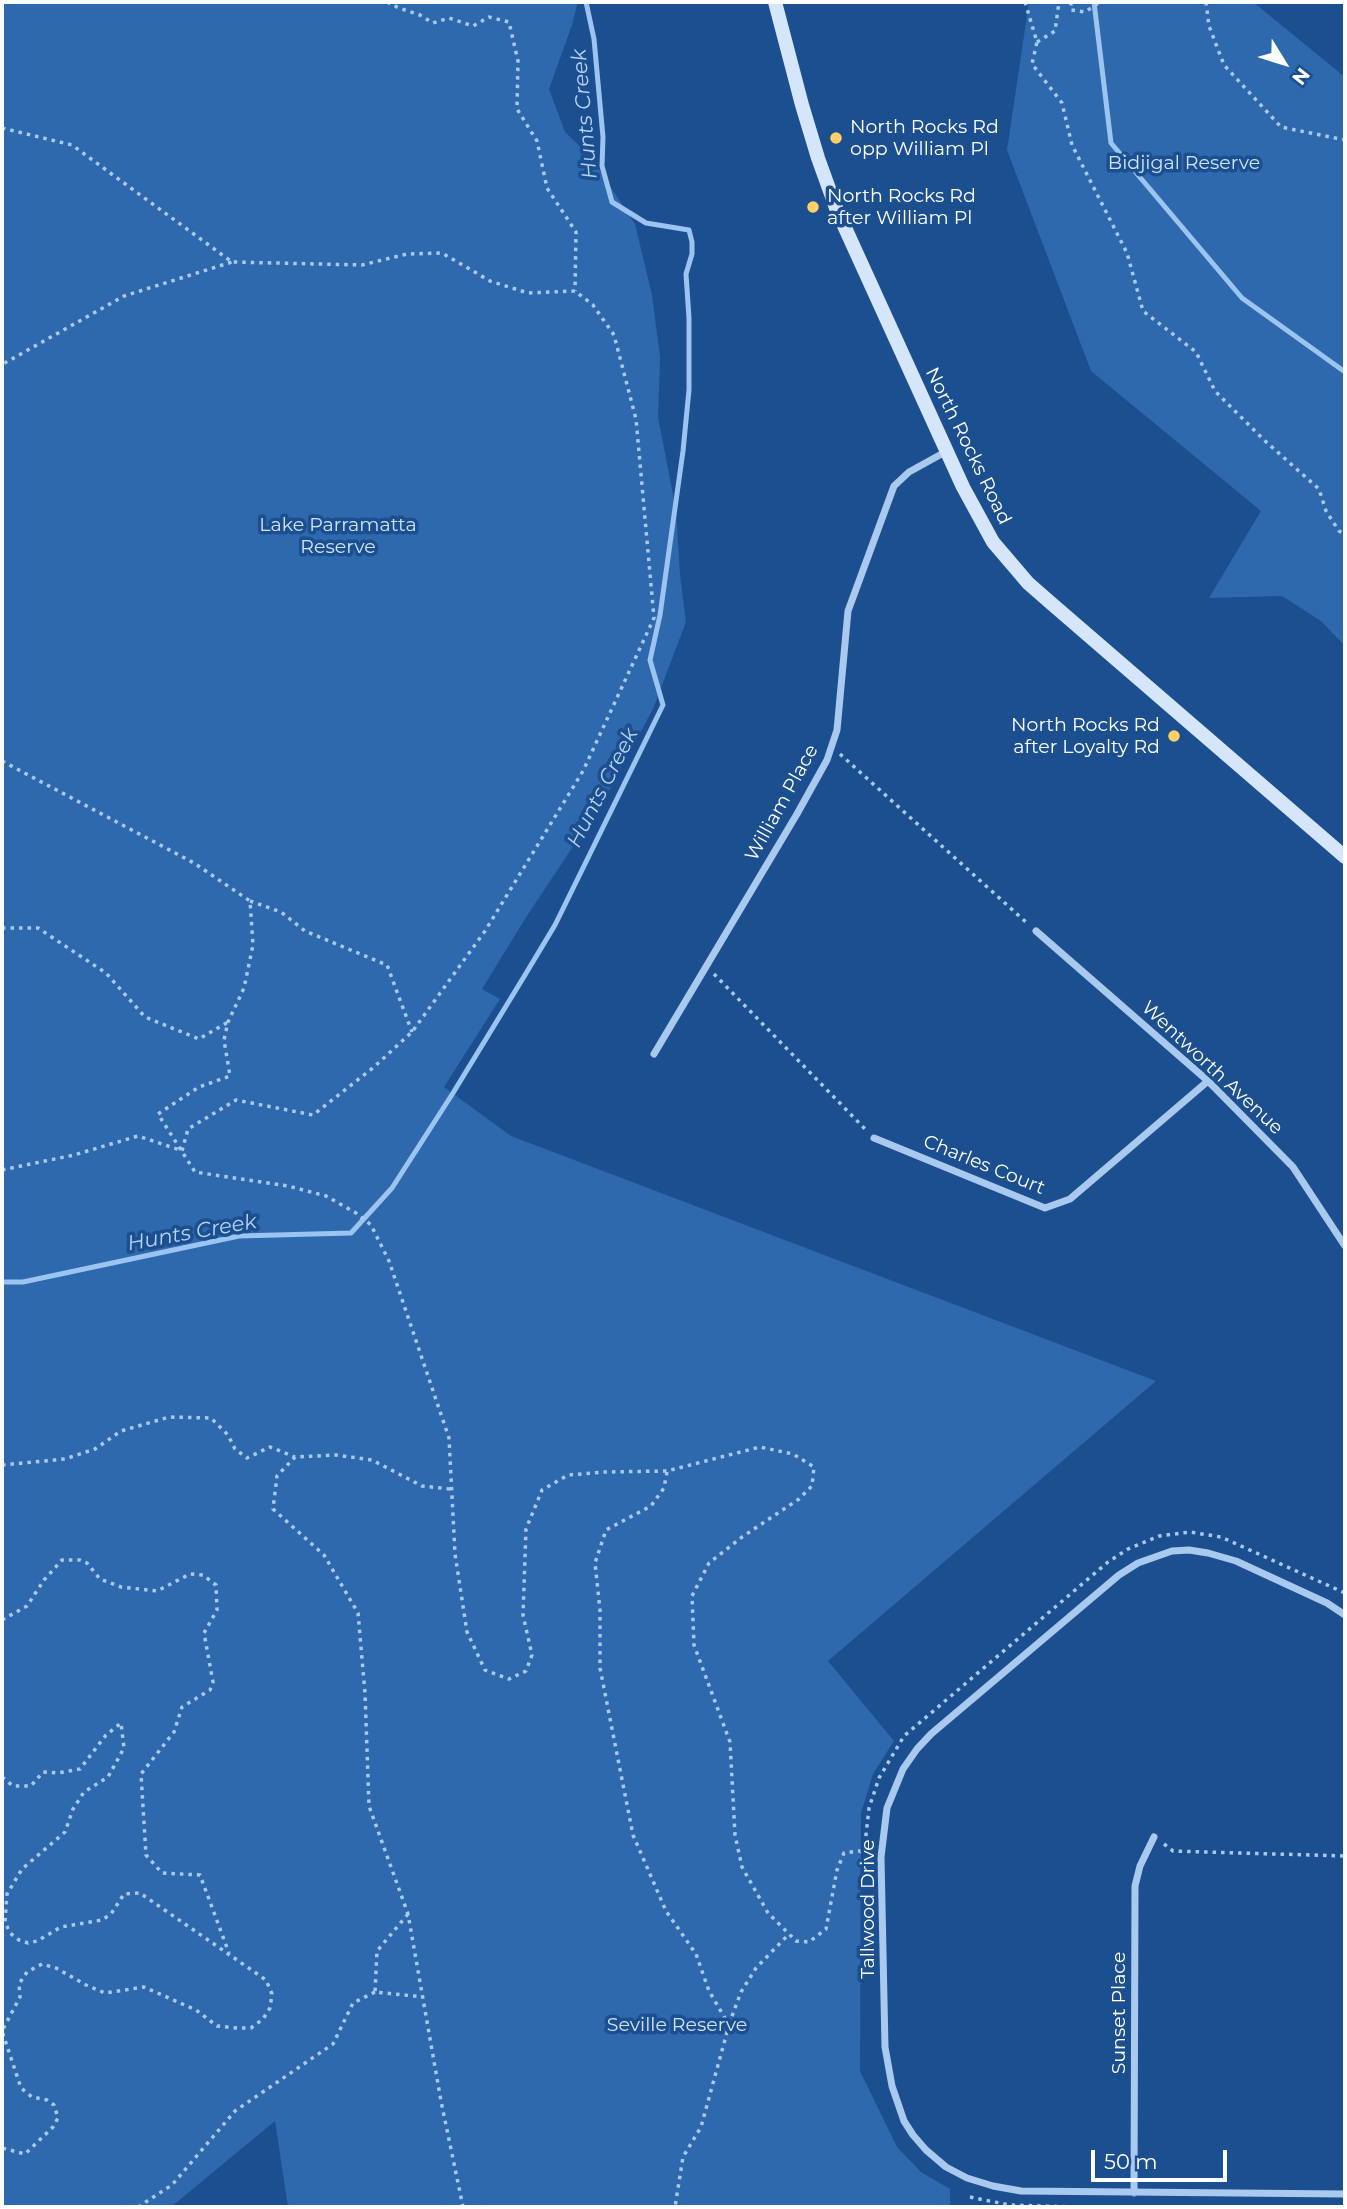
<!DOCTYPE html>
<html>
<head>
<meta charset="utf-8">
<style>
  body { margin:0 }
  #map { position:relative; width:1347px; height:2209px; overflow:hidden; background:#1b4f8f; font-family:Montserrat,sans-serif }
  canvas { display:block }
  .frame { position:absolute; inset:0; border:4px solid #fff; pointer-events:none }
  .north { position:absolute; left:1249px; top:28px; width:70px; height:70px; -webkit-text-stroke:5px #1b4f8f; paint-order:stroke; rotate:128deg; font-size:19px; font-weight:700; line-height:28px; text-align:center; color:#fff }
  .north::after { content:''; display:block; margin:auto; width:24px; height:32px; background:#fff; clip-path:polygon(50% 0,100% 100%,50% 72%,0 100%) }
  .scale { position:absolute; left:1091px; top:2150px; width:136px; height:32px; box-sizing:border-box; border:4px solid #fff; border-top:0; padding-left:9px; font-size:21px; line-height:24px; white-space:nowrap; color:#fff; -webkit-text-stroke:5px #1b4f8f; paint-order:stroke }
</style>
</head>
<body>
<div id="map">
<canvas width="1347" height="2209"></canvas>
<div class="frame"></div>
<div class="north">N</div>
<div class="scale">50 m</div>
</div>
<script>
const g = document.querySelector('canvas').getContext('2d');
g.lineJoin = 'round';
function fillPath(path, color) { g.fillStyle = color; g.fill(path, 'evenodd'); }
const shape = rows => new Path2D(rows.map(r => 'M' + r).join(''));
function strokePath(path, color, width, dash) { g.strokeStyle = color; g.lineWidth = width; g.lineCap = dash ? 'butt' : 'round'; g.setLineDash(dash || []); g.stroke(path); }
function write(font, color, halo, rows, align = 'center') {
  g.font = font + ' Montserrat,sans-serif'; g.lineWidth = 7; g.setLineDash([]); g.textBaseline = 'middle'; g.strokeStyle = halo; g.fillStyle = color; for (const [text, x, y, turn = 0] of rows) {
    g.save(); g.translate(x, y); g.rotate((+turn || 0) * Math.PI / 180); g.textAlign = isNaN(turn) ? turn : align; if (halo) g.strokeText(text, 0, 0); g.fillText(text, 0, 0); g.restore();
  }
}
const green = shape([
  [2,2,578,2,572,25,549,89,565,132,590,156,635,224,652,295,660,357,658,417,676,510,680,575,686,622,653,709,605,798,525,919,482,989,500,999,444,1087,511,1136,1156,1381,828,1661,894,1741,873,1774,861,1813,860,2071,897,2147,921,2172,950,2189,950,2207,288,2207,275,2121,171,2207,2,2207],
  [1029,2,1253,2,1345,77,1345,646,1321,621,1282,596,1209,598,1261,511,1091,371,1007,150]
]);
const stream = shape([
  [1094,2,1111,143,1242,298,1345,372],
  [2,1282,23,1282,239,1236,351,1233,392,1188,453,1093,525,975,555,925,663,705,650,660,660,615,683,451,689,390,689,318,686,274,692,254,692,242,689,230,646,223,612,202,602,166,603,137,594,39,586,2]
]);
const path = shape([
  [387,2,399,8,420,15,433,23,449,18,473,26,489,17,509,22,518,61,517,109,537,141,547,188,576,232,575,291],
  [1025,2,1037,42,1032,64,1062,103,1072,145,1127,253,1143,311,1196,352,1215,391,1264,440,1319,489,1326,511,1339,531,1345,534],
  [1071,2,1071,10,1085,12,1100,2],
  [1206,2,1209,26,1224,65,1281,127,1345,140],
  [1037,42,1055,31,1059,2],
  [2,128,72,145,232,262,362,265,407,254,442,253,490,281,528,293,575,291,593,305,614,335,636,419,654,618,583,771,485,931,412,1032,374,1067,313,1115,236,1100,188,1129,182,1151],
  [2,357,3,364,124,296,232,262],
  [840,754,1027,923],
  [2,761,194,863,250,901,253,945,244,988,228,1022,224,1040,230,1076,199,1087,158,1114,195,1172,288,1186,326,1196,356,1213,371,1225,389,1261,449,1438,455,1554,467,1632,485,1670,509,1679,526,1671,532,1655,523,1615,526,1529,542,1490,568,1475,605,1472,667,1471,760,1447,793,1454,814,1467,812,1486,799,1499,742,1537,709,1563,692,1596,694,1645,730,1742,735,1835,742,1867,768,1913,796,1941,809,1942,826,1929,837,1870,844,1853,859,1851,869,1854],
  [250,901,281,912,305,931,387,965,412,1032],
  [2,928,38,928,106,973,145,1017,199,1039,228,1022],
  [714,974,867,1131],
  [2,1170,74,1155,138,1136,180,1150],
  [2,1465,65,1459,95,1449,121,1431,169,1417,211,1418,228,1435,235,1449,247,1458,270,1447,295,1457],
  [667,1472,664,1488,651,1506,606,1530,595,1563,600,1610,600,1668,633,1835,666,1911,696,1954,709,1991,729,2025,701,2127,683,2157,675,2207],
  [450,1489,422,1486,372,1460,336,1455,295,1457,277,1476,273,1509,324,1555,358,1613,365,1693,369,1806,408,1914,441,2101,463,2207],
  [2,1620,27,1606,44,1580,62,1560,80,1560,87,1563,100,1579,121,1587,157,1591,190,1574,203,1575,216,1585,217,1610,204,1633,213,1682,210,1690,182,1707,174,1732,141,1774,146,1855,162,1873,200,1875,229,1953],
  [2,1777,13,1786,31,1786,43,1772,58,1773,80,1769,106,1735,121,1723,124,1748,108,1777,84,1792,73,1809,65,1832,22,1869,7,1894,5,1922,10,1933,19,1940,28,1943,37,1941,61,1927,102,1920,111,1914,124,1894,140,1893,266,1980,272,1994,270,2008,263,2019,251,2028,237,2028,217,2026,196,2010,144,1987,105,1993,86,1985,56,1968,42,1964,27,1972,19,1984,20,1997,2,2031,21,2088,32,2097,47,2100,54,2105,58,2118,53,2127,25,2154,2,2148],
  [1164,1844,1173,1851,1345,1856],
  [864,1853,869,1808,879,1778,904,1736,1108,1562,1128,1549,1159,1536,1190,1532,1221,1537,1345,1593],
  [408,1914,377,1951,375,1992,424,1997],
  [729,2024,741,1992,756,1968,789,1934],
  [970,2197,1009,2205,1076,2207],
  [138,2207,172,2185,235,2111,333,2044,353,2003,375,1992]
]);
const minor = shape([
  [1036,931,1208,1081,1293,1167,1345,1246],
  [654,1054,797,814,827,760,837,730,848,611,894,486,909,472,947,451],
  [874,1138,1045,1208,1070,1199,1208,1081],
  [1345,1615,1327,1603,1236,1561,1208,1553,1189,1550,1172,1551,1138,1563,1119,1575,931,1734,917,1749,903,1769,887,1808,881,1857,885,2047,892,2086,904,2121,913,2135,926,2150,946,2167,967,2178,993,2186,1021,2191,1345,2194],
  [1134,2193,1135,1886,1140,1866,1154,1837]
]);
const secondary = shape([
  [775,2,802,105,818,158,836,208,963,487,993,542,1028,583,1052,604,1345,857]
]);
const markers = [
  [836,138,7,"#ffd166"],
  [813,207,7,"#ffd166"],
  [1174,736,7,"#ffd166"]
];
const poiNames = [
  ["North Rocks Rd",850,127],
  ["opp William Pl",850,149],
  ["North Rocks Rd",827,196],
  ["after William Pl",827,218],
  ["North Rocks Rd",1160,725,"right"],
  ["after Loyalty Rd",1160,747,"right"]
];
const parkNames = [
  ["Bidjigal Reserve",1184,163],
  ["Lake Parramatta",338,525],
  ["Reserve",338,547],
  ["Seville Reserve",677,2025]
];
const streetNames = [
  ["North Rocks Road",968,446,64],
  ["William Place",782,803,-61],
  ["Wentworth Avenue",1212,1068,43],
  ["Charles Court",984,1165,22],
  ["Tallwood Drive",868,1909,-90],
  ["Sunset Place",1119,2013,-90]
];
const waterNames = [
  ["Hunts Creek",585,114,-95],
  ["Hunts Creek",603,788,-63],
  ["Hunts Creek",192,1233,-10]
];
fillPath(green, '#2e69ad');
strokePath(stream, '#9cc4f0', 5);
strokePath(path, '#a9c9ee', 3.5, [3.5, 5]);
strokePath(minor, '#a9c9ee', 7);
strokePath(secondary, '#d6e6fa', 14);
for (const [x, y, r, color] of markers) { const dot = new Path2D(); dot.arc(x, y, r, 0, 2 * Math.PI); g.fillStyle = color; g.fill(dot); strokePath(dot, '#1b4f8f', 2.5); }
write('19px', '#fff', '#1b4f8f', poiNames, 'left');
write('19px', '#cfe3fa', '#1b4f8f', parkNames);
write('19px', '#fff', '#1b4f8f', streetNames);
write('italic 21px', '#b5d3f5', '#1b4f8f', waterNames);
</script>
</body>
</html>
